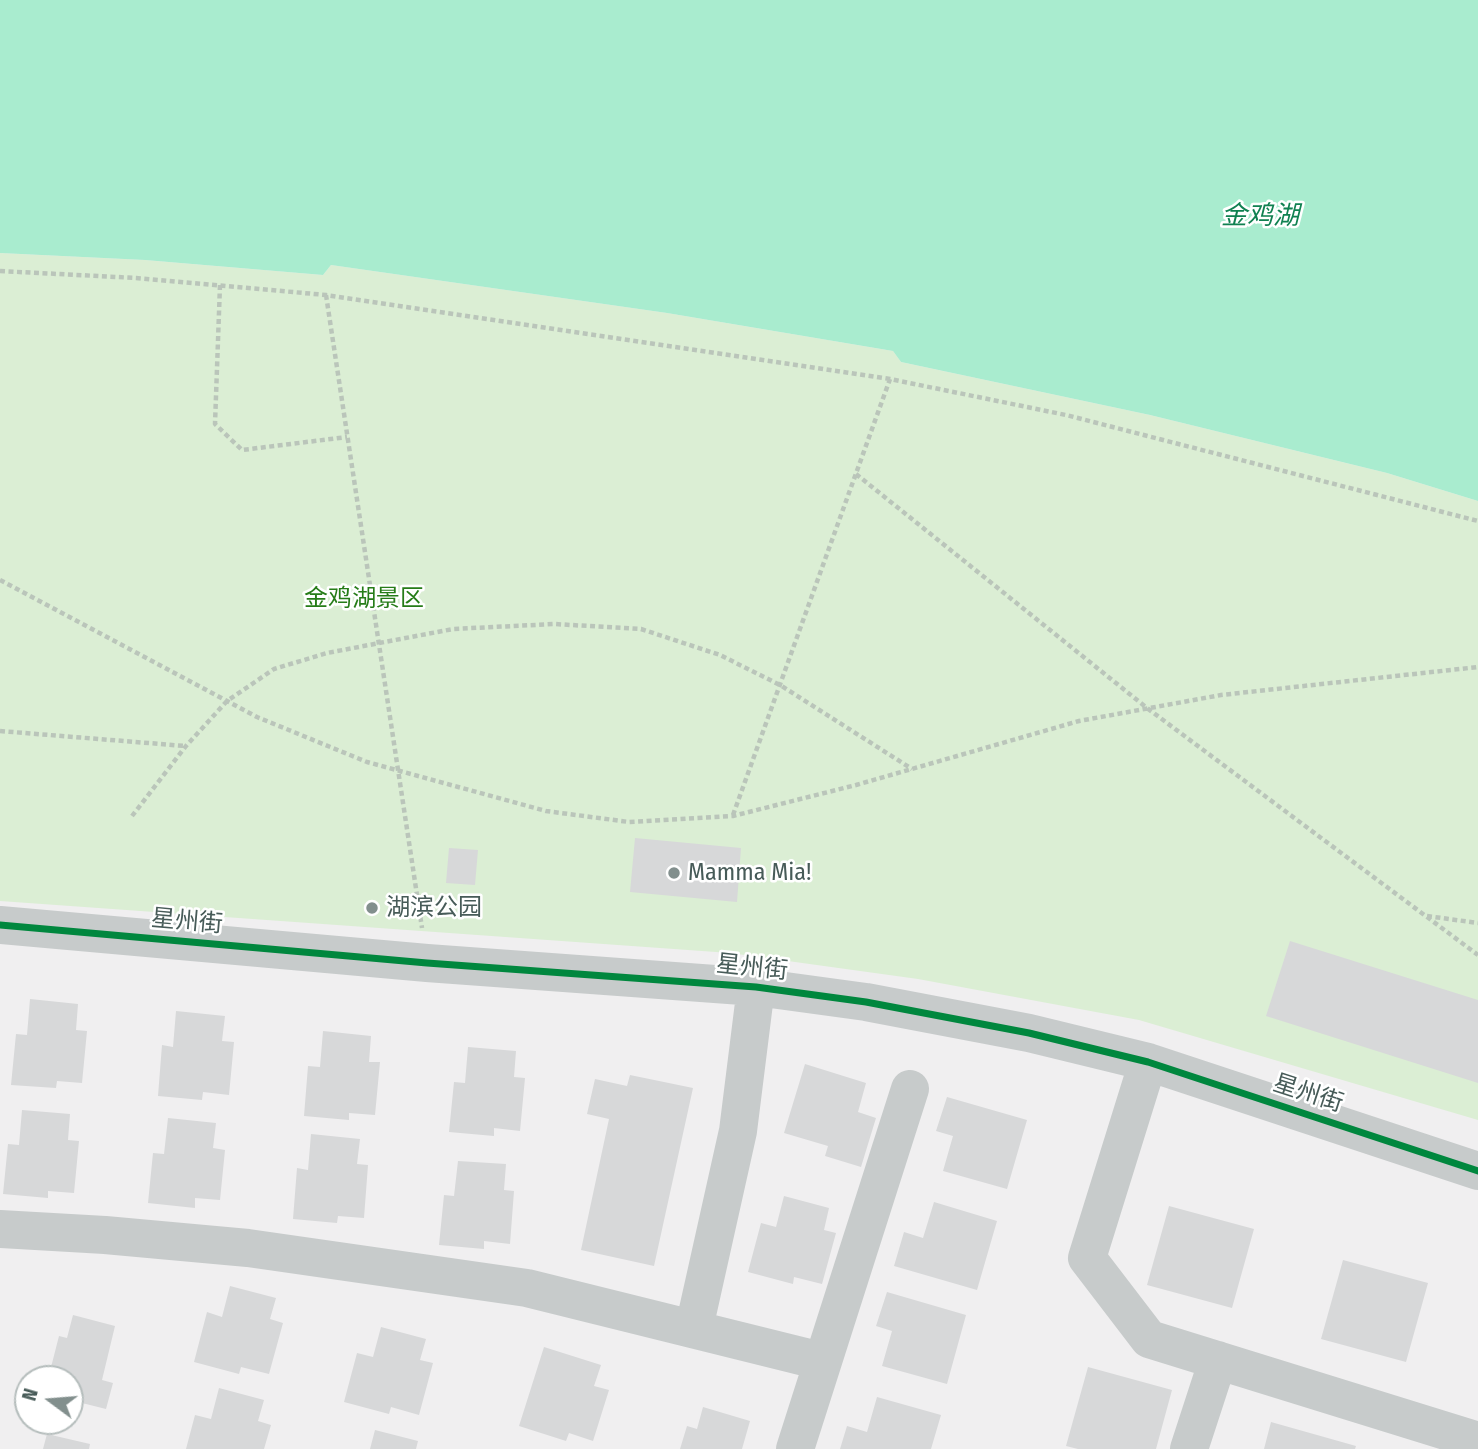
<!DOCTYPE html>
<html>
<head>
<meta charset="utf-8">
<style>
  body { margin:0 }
  #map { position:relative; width:1478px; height:1449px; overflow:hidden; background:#f0eff0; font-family:"Fira Sans Condensed",sans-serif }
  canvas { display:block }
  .north { position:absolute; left:14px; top:1365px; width:70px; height:70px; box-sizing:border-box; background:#fff; border:2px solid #b5bdbc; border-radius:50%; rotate:286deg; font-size:19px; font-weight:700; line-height:28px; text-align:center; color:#475b58 }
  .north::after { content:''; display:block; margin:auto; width:24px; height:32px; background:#828f8d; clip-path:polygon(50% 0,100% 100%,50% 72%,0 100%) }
</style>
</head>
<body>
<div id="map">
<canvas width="1478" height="1449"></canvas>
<div class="north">N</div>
</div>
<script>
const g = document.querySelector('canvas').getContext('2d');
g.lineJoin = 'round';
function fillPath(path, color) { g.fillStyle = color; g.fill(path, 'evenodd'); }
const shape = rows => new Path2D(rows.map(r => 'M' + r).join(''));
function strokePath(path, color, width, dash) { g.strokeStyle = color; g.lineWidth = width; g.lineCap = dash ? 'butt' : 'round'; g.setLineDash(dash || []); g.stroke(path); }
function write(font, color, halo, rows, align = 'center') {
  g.font = font + ' "Fira Sans Condensed","Noto Sans SC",sans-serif'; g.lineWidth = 5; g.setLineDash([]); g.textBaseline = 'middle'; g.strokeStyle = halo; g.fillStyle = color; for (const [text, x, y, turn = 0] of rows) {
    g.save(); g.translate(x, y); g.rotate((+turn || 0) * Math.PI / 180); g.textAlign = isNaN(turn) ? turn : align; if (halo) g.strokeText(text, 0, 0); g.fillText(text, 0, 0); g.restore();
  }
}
const green = shape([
  [0,253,145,260,323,275,331,265,667,313,893,351,901,362,1150,415,1387,473,1478,501,1478,1120,1139,1020,918,979,730,953,0,901]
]);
const water = shape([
  [0,0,1478,0,1478,501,1387,473,1150,415,901,362,893,351,667,313,331,265,323,275,145,260,0,253]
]);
const building = shape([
  [635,838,741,848,737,902,630,892],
  [449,848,478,850,475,885,446,883],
  [1290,941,1478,1000,1478,1083,1266,1016],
  [30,999,78,1004,76,1030,87,1031,82,1083,57,1081,56,1088,11,1085,16,1034,27,1035],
  [176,1011,225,1016,222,1041,234,1042,229,1095,203,1092,202,1100,158,1096,162,1045,173,1047],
  [323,1031,371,1036,369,1062,380,1062,375,1115,349,1113,349,1120,304,1116,308,1066,320,1067],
  [468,1047,516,1051,514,1077,525,1078,520,1131,494,1128,494,1136,449,1132,454,1082,465,1083],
  [805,1064,866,1083,858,1112,876,1118,861,1167,825,1156,828,1146,784,1133],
  [630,1075,693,1088,654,1266,581,1250,609,1119,587,1114,595,1079,627,1086],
  [947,1097,1027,1120,1007,1189,943,1171,953,1136,936,1131],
  [22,1110,70,1114,68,1140,79,1141,74,1193,48,1191,48,1198,3,1194,8,1144,19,1145],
  [168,1118,216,1123,213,1148,225,1150,220,1200,195,1198,195,1208,148,1203,153,1153,164,1154],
  [311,1134,360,1139,357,1164,368,1165,364,1218,338,1216,337,1223,293,1219,297,1168,308,1170],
  [458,1161,506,1164,504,1190,514,1191,510,1244,484,1241,484,1249,439,1245,444,1195,454,1196],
  [784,1196,829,1208,824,1230,836,1233,822,1284,794,1277,793,1284,748,1272,761,1223,776,1227],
  [934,1202,997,1221,977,1290,894,1266,904,1232,923,1238],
  [1169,1206,1254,1229,1232,1308,1147,1285],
  [1343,1260,1428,1283,1406,1362,1321,1339],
  [230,1286,276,1298,270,1319,283,1323,269,1374,241,1367,239,1374,194,1362,207,1312,222,1317],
  [887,1292,966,1315,947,1384,882,1366,892,1331,876,1326],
  [73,1315,115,1326,102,1380,113,1383,106,1409,70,1400,70,1379,48,1379,59,1336,67,1338],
  [381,1327,426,1339,420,1360,433,1363,419,1415,391,1407,389,1414,344,1402,357,1353,373,1357],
  [544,1347,601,1365,594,1386,609,1390,593,1441,569,1433,566,1441,519,1426],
  [1088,1367,1172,1390,1156,1449,1078,1449,1066,1446],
  [219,1388,264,1400,258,1421,271,1425,264,1449,186,1449,195,1415,211,1419],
  [877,1397,941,1415,931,1449,840,1449,847,1426,867,1432],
  [703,1407,750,1421,742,1449,680,1449,687,1426,697,1429],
  [1271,1422,1356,1446,1355,1449,1264,1449],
  [375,1430,418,1441,416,1449,370,1449],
  [47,1434,90,1444,89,1449,43,1449]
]);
const path = shape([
  [0,271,136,278,326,295,890,379,1066,415,1478,521],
  [220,285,215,424,242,450,347,437],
  [326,295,422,928],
  [856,474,1147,708,1478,955],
  [0,580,257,717,367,762,546,811,629,822,733,816,856,785,1079,721,1221,695,1478,667],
  [0,731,185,746],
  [733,815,890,379],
  [132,816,186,746,227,701,274,669,327,653,453,629,554,624,641,629,720,655,780,685,912,769],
  [1427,916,1478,923]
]);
const minor = shape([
  [0,925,427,963,756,987,866,1002,1029,1033,1148,1062,1478,1171],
  [1148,1062,1087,1258,1149,1339,1478,1441],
  [0,1229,105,1235,248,1248,527,1288,821,1361],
  [694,1328,738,1131,756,987],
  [795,1449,910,1089],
  [1189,1449,1218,1360]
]);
const cycleway = shape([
  [0,925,427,963,756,987,866,1002,1029,1033,1148,1062,1478,1171]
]);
const markers = [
  [674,873,7,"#828f8d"],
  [372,908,7,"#828f8d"]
];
const parkNames = [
  ["金鸡湖景区",364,599]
];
const poiNames = [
  ["Mamma Mia!",688,873],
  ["湖滨公园",386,908]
];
const streetNames = [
  ["星州街",187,922,5],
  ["星州街",752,968,6],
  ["星州街",1308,1094,18]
];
const waterNames = [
  ["金鸡湖",1260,217]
];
fillPath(green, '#dbeed4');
fillPath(water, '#a9eccf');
fillPath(building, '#d7d8d9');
strokePath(path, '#bac5ba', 4.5, [5, 3.5]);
strokePath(minor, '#c7cbcb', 38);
strokePath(cycleway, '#00873e', 7);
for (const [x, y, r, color] of markers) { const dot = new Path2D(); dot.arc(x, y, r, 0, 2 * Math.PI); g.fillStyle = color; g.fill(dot); strokePath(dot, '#fff', 2.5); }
write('24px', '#267c18', '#fff', parkNames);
write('24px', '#475b58', '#fff', poiNames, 'left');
write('24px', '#475b58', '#fff', streetNames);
write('italic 26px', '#108151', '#fff', waterNames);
</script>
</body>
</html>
